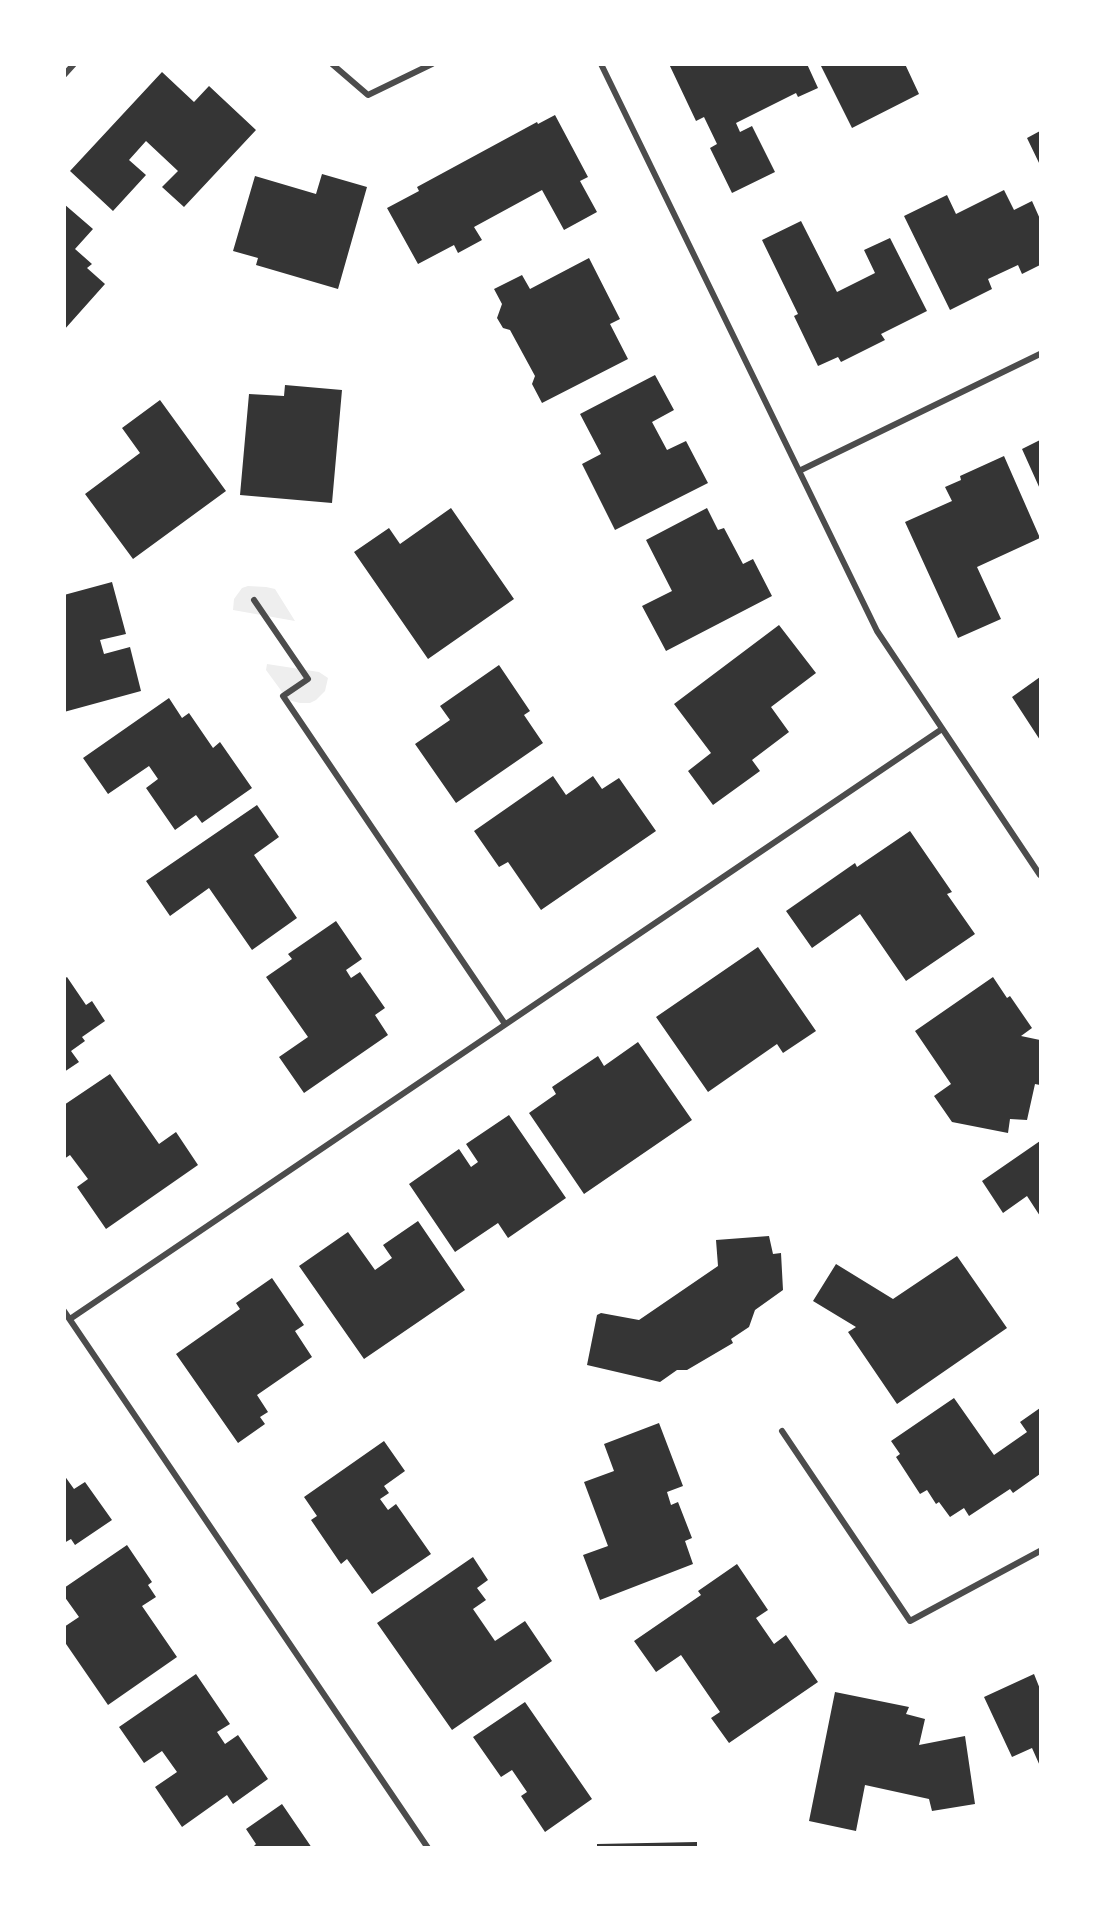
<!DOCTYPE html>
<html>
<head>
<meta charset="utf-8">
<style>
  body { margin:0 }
  #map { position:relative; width:1105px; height:1912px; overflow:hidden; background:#fff; font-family:"Golos Text",sans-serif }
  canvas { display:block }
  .frame { position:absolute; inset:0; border:66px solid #fff; pointer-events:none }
</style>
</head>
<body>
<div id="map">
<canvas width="1105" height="1912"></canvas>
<div class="frame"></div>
</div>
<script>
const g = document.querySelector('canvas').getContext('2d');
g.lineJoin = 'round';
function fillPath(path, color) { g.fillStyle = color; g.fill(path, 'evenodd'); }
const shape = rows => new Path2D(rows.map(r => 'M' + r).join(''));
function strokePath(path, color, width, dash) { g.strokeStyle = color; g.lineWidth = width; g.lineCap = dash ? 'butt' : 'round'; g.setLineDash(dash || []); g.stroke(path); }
const green = shape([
  [248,586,266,587,275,589,295,621,233,610,234,599,242,588],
  [267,664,319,672,328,678,325,691,316,700,310,703,300,703,288,700,266,670]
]);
const building = shape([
  [669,64,807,64,818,88,798,97,796,93,736,123,740,132,752,126,775,172,732,193,710,148,717,144,704,117,696,121],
  [820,64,905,64,919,94,852,128],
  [162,72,194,102,209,86,256,130,184,207,162,187,178,171,146,141,129,160,146,175,113,211,70,171],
  [555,115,588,177,580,181,597,212,564,230,542,190,474,227,482,240,458,253,454,245,418,264,387,208,419,191,417,187,537,122,538,124],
  [1040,131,1040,165,1027,138],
  [322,174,367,187,338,289,256,265,258,258,233,251,255,176,316,194],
  [1004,190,1014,210,1032,201,1040,219,1040,265,1022,274,1018,265,988,279,992,289,950,310,904,216,947,195,956,214],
  [64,204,93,229,75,249,92,264,87,268,105,284,64,330],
  [801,221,837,292,875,273,864,250,890,238,927,311,881,334,885,340,841,362,838,357,818,366,794,316,798,314,762,240],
  [589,258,620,319,610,324,628,359,542,403,532,384,535,376,510,330,503,328,497,318,502,304,494,289,522,275,530,289],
  [655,375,674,410,652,422,667,450,686,441,708,483,615,530,582,464,601,454,580,414],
  [285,385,342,390,332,503,240,495,249,394,284,396],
  [160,400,226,491,133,559,85,494,140,453,122,428],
  [1040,440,1040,489,1022,449],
  [1004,456,1040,538,977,567,1001,619,958,638,905,522,952,501,945,487,961,480,960,476],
  [451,508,514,599,428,659,354,552,389,528,400,544],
  [707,508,718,530,724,528,743,564,753,559,772,596,666,651,642,606,672,591,646,540],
  [112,582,126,634,100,640,104,654,130,647,141,691,64,712,64,595],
  [779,625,816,673,771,707,789,732,752,760,760,771,713,805,688,771,711,753,674,704],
  [499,665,530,711,524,715,543,743,456,803,415,744,450,720,440,706],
  [1040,677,1040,740,1012,697],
  [169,698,182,718,189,713,213,748,220,742,252,788,202,823,196,815,175,830,146,788,158,779,149,766,108,794,83,758],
  [553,776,566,795,593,776,602,789,619,778,656,831,541,910,508,862,499,867,474,831],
  [257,805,279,837,254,855,297,918,252,950,209,888,170,916,146,881],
  [910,831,952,892,947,894,975,934,906,981,860,914,812,948,786,911,855,863,857,867],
  [336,921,362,959,346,970,351,978,360,972,385,1008,375,1015,388,1035,304,1093,279,1057,308,1037,266,977,292,959,288,954],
  [758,947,816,1031,783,1053,777,1044,708,1092,656,1017],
  [67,977,86,1005,92,1001,105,1021,82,1037,85,1041,71,1051,79,1062,64,1072,64,979],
  [993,977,1007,998,1010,996,1032,1028,1021,1036,1040,1040,1040,1085,1035,1084,1027,1120,1010,1119,1008,1133,952,1122,934,1096,951,1084,915,1031],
  [638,1042,692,1120,584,1194,529,1113,556,1094,552,1087,598,1056,604,1066],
  [110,1074,159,1144,176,1132,198,1165,106,1229,77,1187,88,1179,70,1155,64,1159,64,1105],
  [509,1115,566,1198,508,1238,498,1223,455,1252,409,1184,459,1149,471,1167,478,1162,466,1144],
  [1040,1141,1040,1216,1027,1196,1003,1213,982,1181],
  [418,1221,465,1290,364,1359,299,1266,348,1232,375,1270,392,1258,383,1245],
  [769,1236,773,1254,781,1253,783,1290,755,1310,749,1327,731,1339,733,1343,687,1370,677,1370,660,1382,587,1365,597,1315,601,1313,639,1320,718,1266,716,1240],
  [957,1256,1007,1328,897,1404,848,1332,856,1327,813,1301,836,1264,893,1299],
  [272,1278,304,1325,295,1331,312,1357,257,1395,268,1412,260,1417,265,1424,238,1443,176,1354,240,1309,236,1303],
  [954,1398,994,1455,1027,1432,1020,1422,1040,1408,1040,1474,1013,1493,1010,1489,969,1516,964,1508,950,1517,939,1502,936,1504,927,1490,920,1494,896,1457,900,1454,891,1441],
  [659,1423,683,1486,667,1492,671,1505,678,1502,692,1538,685,1541,693,1564,600,1600,583,1555,608,1546,584,1482,614,1471,604,1444],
  [384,1441,405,1471,384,1486,389,1493,380,1499,388,1510,396,1504,431,1554,372,1594,347,1559,341,1564,311,1520,317,1516,304,1497],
  [64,1475,74,1489,85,1482,112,1520,75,1545,71,1539,64,1543],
  [127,1545,152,1582,148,1585,156,1597,142,1606,177,1657,108,1705,64,1641,64,1627,79,1617,64,1596,64,1588],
  [473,1557,488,1580,477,1588,486,1600,473,1609,495,1641,525,1621,552,1661,452,1730,377,1623],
  [737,1564,768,1610,756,1618,774,1644,786,1635,818,1682,729,1743,711,1718,720,1712,681,1655,656,1672,634,1641,701,1595,698,1591],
  [196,1674,230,1724,217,1732,225,1744,238,1735,268,1779,233,1804,227,1795,182,1827,155,1787,177,1772,162,1751,144,1763,119,1727],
  [1034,1674,1040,1689,1040,1766,1032,1748,1012,1757,984,1697],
  [835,1692,909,1707,906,1714,925,1719,919,1745,965,1736,975,1804,932,1811,929,1799,865,1785,856,1831,809,1821],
  [525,1702,592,1799,545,1832,521,1796,527,1792,512,1770,501,1777,473,1737],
  [282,1804,312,1848,252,1848,256,1844,246,1829],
  [697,1842,697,1848,597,1848,597,1844]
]);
const minor = shape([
  [332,64,368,95,432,64],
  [601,64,877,631,1040,875],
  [64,75,74,64],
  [799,471,1040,354],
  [254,600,308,679,283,696,505,1024],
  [64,1311,428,1848],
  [70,1319,942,729],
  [782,1431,910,1621,1040,1551]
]);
fillPath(green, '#eee');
fillPath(building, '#353535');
strokePath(minor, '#4c4c4c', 6);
</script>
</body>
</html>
